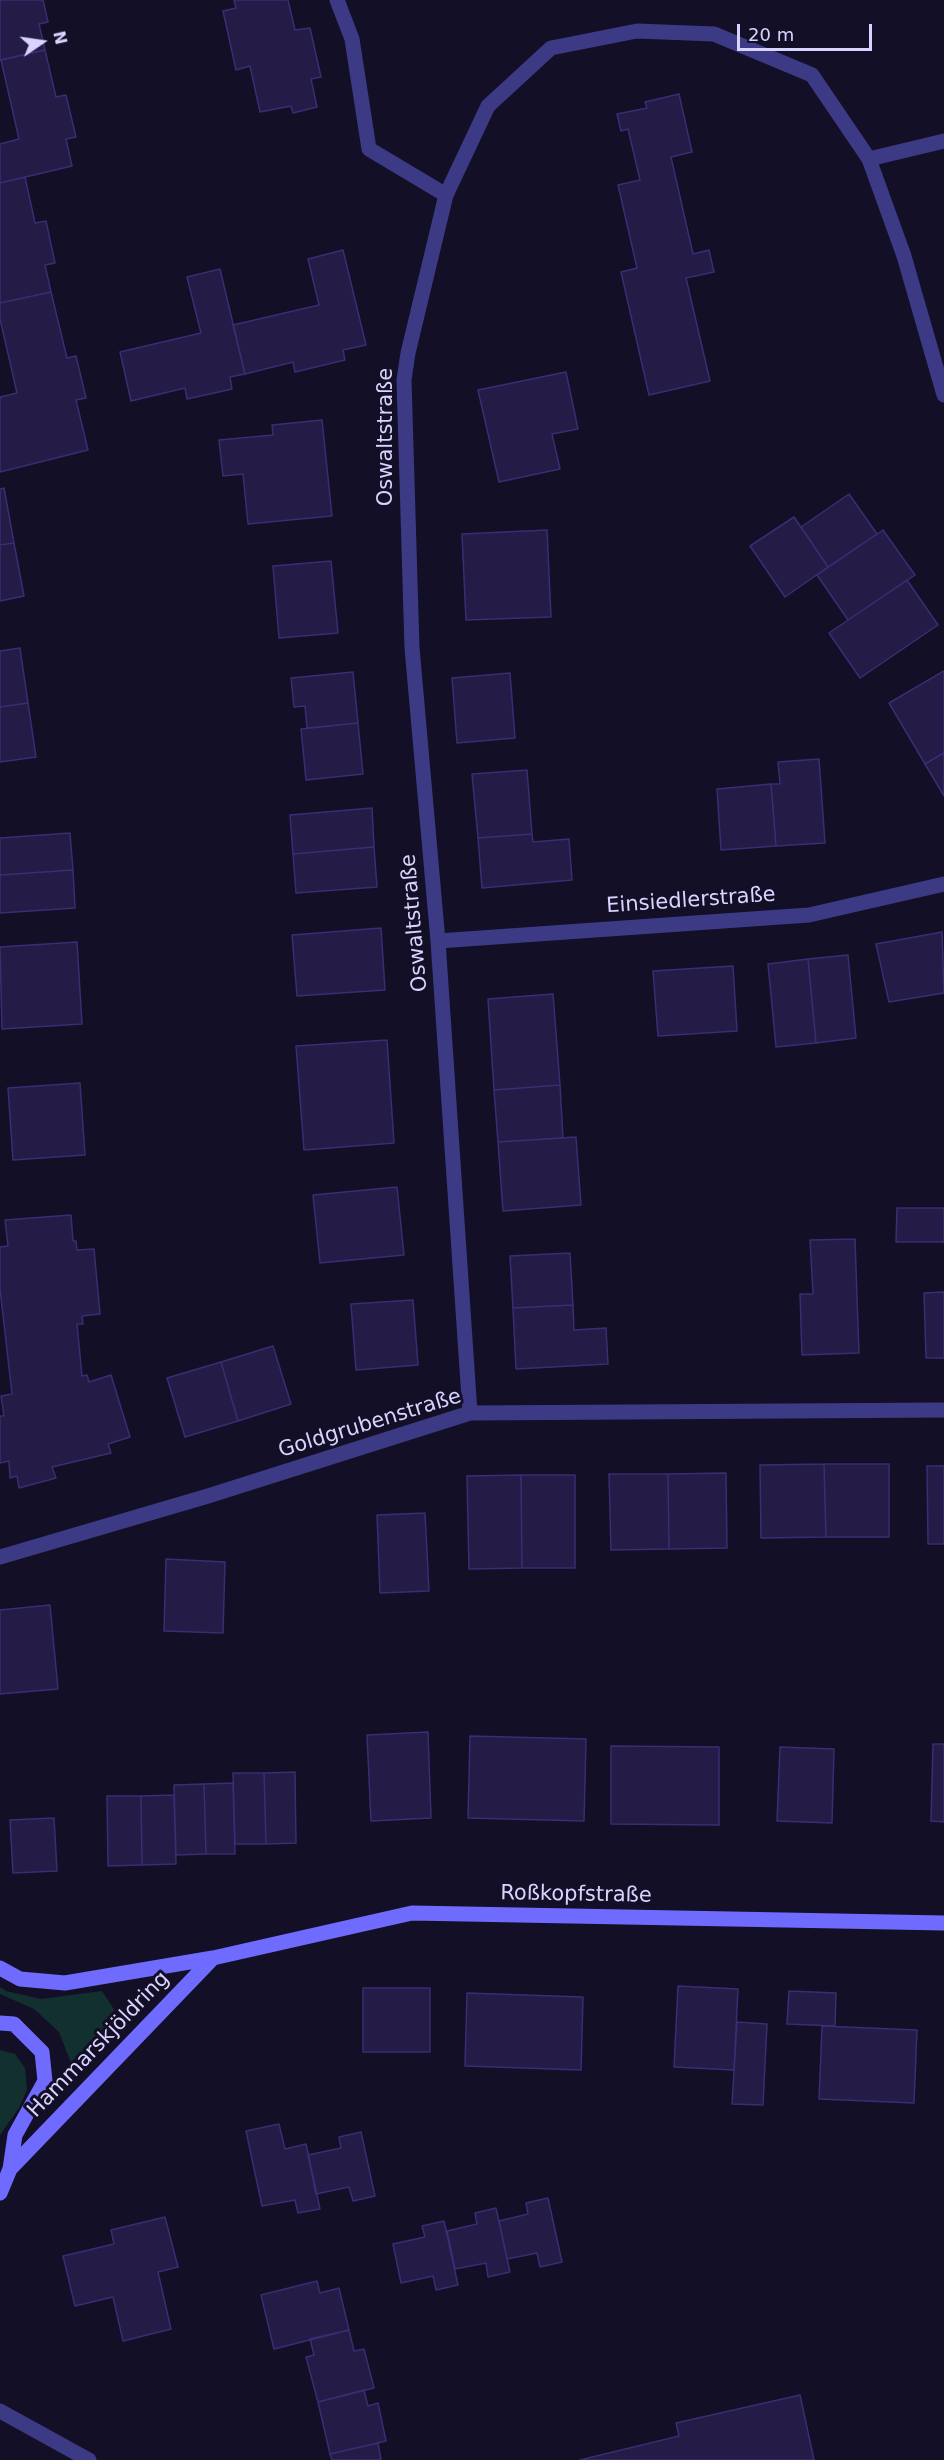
<!DOCTYPE html>
<html>
<head>
<meta charset="utf-8">
<style>
  body { margin:0 }
  #map { position:relative; width:944px; height:2460px; overflow:hidden; background:#130f26; font-family:"DejaVu Sans",sans-serif }
  canvas { display:block }
  .north { position:absolute; left:12px; top:12px; width:60px; height:60px; -webkit-text-stroke:4px #130f26; paint-order:stroke; rotate:77deg; font-size:16px; font-weight:700; line-height:24px; text-align:center; color:#d9d4ff }
  .north::after { content:''; display:block; margin:auto; width:21px; height:27px; background:#d9d4ff; clip-path:polygon(50% 0,100% 100%,50% 72%,0 100%) }
  .scale { position:absolute; left:737px; top:24px; width:135px; height:27px; box-sizing:border-box; border:3px solid #d9d4ff; border-top:0; padding-left:8px; font-size:18px; line-height:21px; white-space:nowrap; color:#d9d4ff; -webkit-text-stroke:4px #130f26; paint-order:stroke }
</style>
</head>
<body>
<div id="map">
<canvas width="944" height="2460"></canvas>
<div class="north">N</div>
<div class="scale">20 m</div>
</div>
<script>
const g = document.querySelector('canvas').getContext('2d');
g.lineJoin = 'round';
function fillPath(path, color) { g.fillStyle = color; g.fill(path, 'evenodd'); }
const shape = rows => new Path2D(rows.map(r => 'M' + r).join(''));
function strokePath(path, color, width, dash) { g.strokeStyle = color; g.lineWidth = width; g.lineCap = dash ? 'butt' : 'round'; g.setLineDash(dash || []); g.stroke(path); }
function write(font, color, halo, rows, align = 'center') {
  g.font = font + ' "DejaVu Sans",sans-serif'; g.lineWidth = 6; g.setLineDash([]); g.textBaseline = 'middle'; g.strokeStyle = halo; g.fillStyle = color; for (const [text, x, y, turn = 0] of rows) {
    g.save(); g.translate(x, y); g.rotate((+turn || 0) * Math.PI / 180); g.textAlign = isNaN(turn) ? turn : align; if (halo) g.strokeText(text, 0, 0); g.fillText(text, 0, 0); g.restore();
  }
}
const green = shape([
  [0,1987,6,1991,41,1999,102,1991,117,2014,71,2063,59,2032,34,2009,0,1994],
  [0,2050,15,2054,25,2068,27,2090,19,2108,0,2135]
]);
const building = shape([
  [0,0,43,0,48,22,39,24,45,50,0,60,0,0],
  [234,0,288,0,295,30,310,28,321,77,311,79,317,107,293,113,291,106,260,112,250,66,236,70,223,11,236,8,234,0],
  [45,50,56,97,66,95,76,137,66,139,72,166,0,183,0,144,19,139,1,60,45,50],
  [679,94,692,152,671,157,693,254,709,250,714,272,686,278,710,381,649,395,621,272,637,268,618,185,640,180,628,129,621,131,617,114,647,108,645,102,679,94],
  [25,177,35,223,46,221,55,263,45,265,51,292,0,303,0,183,25,177],
  [343,250,366,345,343,350,345,360,295,372,293,362,245,374,233,325,319,305,308,259,343,250],
  [220,269,245,374,230,377,232,389,187,399,185,388,131,401,120,352,201,333,187,277,220,269],
  [51,292,67,358,76,356,86,398,76,400,88,450,0,472,0,397,17,393,0,319,0,303,51,292],
  [566,372,578,429,552,434,560,469,499,482,478,390,566,372],
  [322,420,332,516,248,524,243,474,223,476,219,440,273,435,272,425,322,420],
  [4,488,14,543,0,545,0,489,4,488],
  [849,494,877,534,828,567,801,527,849,494],
  [794,517,828,567,785,597,750,546,794,517],
  [547,530,551,617,466,620,462,534,547,530],
  [883,530,915,575,848,620,817,575,883,530],
  [14,543,24,596,0,601,0,545,14,543],
  [331,561,338,633,279,638,273,566,331,561],
  [907,580,938,625,860,678,829,633,907,580],
  [20,648,28,703,0,707,0,651,20,648],
  [944,671,944,753,925,764,889,703,944,671],
  [353,672,358,723,307,728,305,706,294,707,291,678,353,672],
  [510,673,515,738,457,743,452,678,510,673],
  [28,703,36,757,0,762,0,707,28,703],
  [358,723,363,774,306,780,301,729,358,723],
  [944,753,944,796,925,764,944,753],
  [819,759,825,843,776,846,771,784,780,784,778,762,819,759],
  [527,770,532,834,478,838,472,774,527,770],
  [771,784,776,846,721,850,717,789,771,784],
  [372,808,374,847,293,854,290,815,372,808],
  [70,833,73,870,0,875,0,838,70,833],
  [532,834,533,842,569,839,572,880,482,888,478,838,532,834],
  [374,847,377,887,296,893,293,854,374,847],
  [73,870,75,908,0,913,0,875,73,870],
  [381,928,385,990,297,996,292,935,381,928],
  [942,932,944,993,889,1002,876,944,942,932],
  [77,942,82,1024,2,1029,0,947,77,942],
  [848,955,856,1038,816,1043,808,959,848,955],
  [808,959,816,1043,776,1047,768,964,808,959],
  [733,966,737,1031,658,1036,653,971,733,966],
  [553,994,560,1085,494,1090,488,999,553,994],
  [387,1040,394,1143,304,1150,296,1046,387,1040],
  [80,1083,85,1155,13,1160,8,1088,80,1083],
  [560,1085,563,1138,498,1142,494,1090,560,1085],
  [576,1137,581,1205,503,1211,498,1142,576,1137],
  [397,1187,404,1255,320,1263,313,1195,397,1187],
  [897,1208,944,1208,944,1242,896,1242,897,1208],
  [71,1215,73,1241,76,1241,77,1250,94,1249,100,1314,82,1316,83,1324,77,1324,82,1376,87,1375,89,1382,111,1375,130,1437,108,1444,111,1453,52,1467,56,1478,19,1488,17,1476,10,1478,9,1461,0,1463,0,1416,4,1416,1,1396,12,1394,0,1289,0,1247,8,1246,5,1220,71,1215],
  [855,1239,859,1353,802,1355,800,1294,813,1294,810,1240,855,1239],
  [570,1253,573,1305,513,1308,510,1256,570,1253],
  [944,1292,944,1358,926,1358,924,1293,944,1292],
  [413,1300,418,1365,356,1370,351,1304,413,1300],
  [573,1305,574,1330,606,1328,608,1364,516,1369,513,1308,573,1305],
  [273,1346,291,1404,238,1421,221,1362,273,1346],
  [221,1362,238,1421,185,1437,167,1378,221,1362],
  [824,1464,826,1537,761,1538,760,1465,824,1464],
  [824,1464,889,1464,889,1537,826,1537,824,1464],
  [927,1466,944,1466,944,1544,928,1544,927,1466],
  [726,1473,727,1548,669,1549,668,1474,726,1473],
  [609,1474,668,1474,669,1549,611,1550,609,1474],
  [521,1475,522,1568,469,1569,467,1476,521,1475],
  [521,1475,575,1475,575,1568,522,1568,521,1475],
  [425,1513,429,1591,380,1593,377,1515,425,1513],
  [166,1559,225,1562,223,1633,164,1631,166,1559],
  [50,1605,58,1689,0,1694,0,1610,50,1605],
  [428,1732,431,1818,371,1821,367,1735,428,1732],
  [470,1736,586,1739,584,1821,468,1818,470,1736],
  [933,1744,944,1744,944,1822,931,1821,933,1744],
  [611,1746,719,1747,719,1825,611,1824,611,1746],
  [780,1747,834,1749,832,1823,777,1821,780,1747],
  [295,1772,296,1843,266,1844,264,1773,295,1772],
  [233,1773,264,1773,266,1844,235,1844,233,1773],
  [233,1783,235,1854,206,1854,204,1784,233,1783],
  [204,1784,206,1854,176,1855,174,1785,204,1784],
  [174,1795,176,1864,142,1865,141,1796,174,1795],
  [107,1796,141,1796,142,1865,108,1866,107,1796],
  [54,1818,57,1871,13,1873,10,1820,54,1818],
  [678,1986,738,1989,734,2070,674,2067,678,1986],
  [363,1988,430,1988,430,2052,363,2052,363,1988],
  [789,1991,836,1993,835,2026,787,2024,789,1991],
  [467,1993,583,1997,581,2070,465,2066,467,1993],
  [737,2022,767,2024,763,2105,732,2104,737,2022],
  [822,2026,917,2030,914,2103,819,2099,822,2026],
  [279,2124,285,2149,306,2144,320,2209,298,2213,295,2200,262,2206,246,2131,279,2124],
  [361,2132,375,2196,353,2201,349,2187,316,2194,308,2155,341,2148,339,2137,361,2132],
  [548,2198,562,2262,540,2267,537,2253,507,2259,499,2221,528,2214,526,2203,548,2198],
  [496,2208,510,2272,488,2277,486,2263,455,2269,447,2231,477,2224,475,2213,496,2208],
  [165,2217,178,2267,158,2272,171,2329,123,2341,113,2297,75,2306,63,2256,114,2244,111,2230,165,2217],
  [444,2221,458,2285,436,2290,433,2276,401,2283,393,2244,425,2237,422,2226,444,2221],
  [317,2281,320,2293,339,2288,349,2330,274,2349,261,2295,317,2281],
  [349,2330,354,2351,364,2349,374,2388,318,2402,306,2357,314,2355,310,2339,349,2330],
  [364,2390,368,2406,378,2403,386,2441,330,2454,318,2402,364,2390],
  [800,2395,814,2460,580,2460,679,2436,676,2423,800,2395],
  [378,2443,381,2460,332,2460,330,2454,378,2443]
]);
const lane = shape([
  [337,0,352,39,369,149,446,195],
  [869,159,944,141]
]);
const street = shape([
  [438,941,809,915,944,884],
  [470,1413,438,941,412,648,404,380,408,353,446,195,488,106,551,48,637,31,714,34,812,75,869,159,904,256,944,395],
  [0,1557,208,1496,470,1413,944,1410],
  [0,2411,89,2460]
]);
const secondary = shape([
  [0,1968,20,1979,65,1983,213,1958,412,1913,944,1923],
  [0,2023,14,2024,42,2052,45,2081,15,2135,10,2169],
  [0,2193,10,2169,213,1958]
]);
const streetNames = [
  ["Oswaltstraße",387,437,-90],
  ["Einsiedlerstraße",691,901,-4],
  ["Oswaltstraße",415,923,-95],
  ["Goldgrubenstraße",370,1424,-17],
  ["Roßkopfstraße",576,1895,1],
  ["Hammarskjöldring",99,2045,-46]
];
fillPath(green, '#12302f');
fillPath(building, '#241b47');
strokePath(building, '#3b2d73', 1.5);
strokePath(lane, '#3d3a85', 15);
strokePath(street, '#3d3a85', 15);
strokePath(secondary, '#6f6bff', 15);
write('21px', '#d9d4ff', '#130f26', streetNames);
</script>
</body>
</html>
